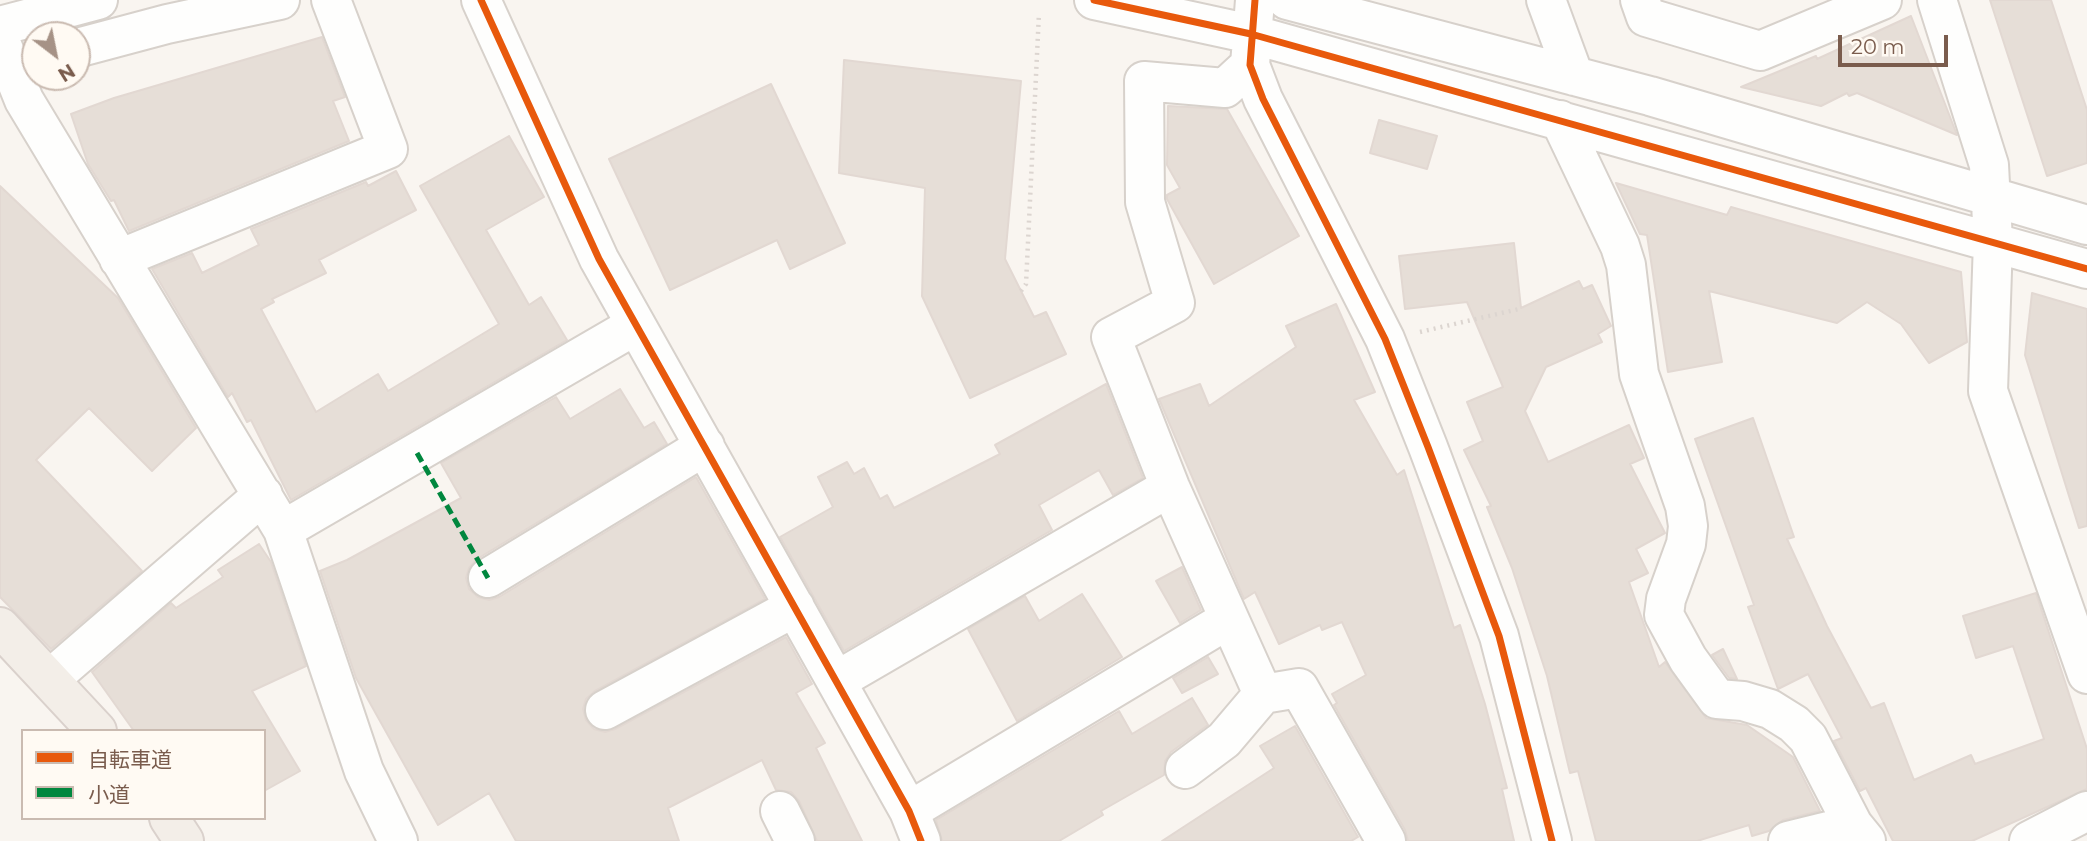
<!DOCTYPE html>
<html>
<head>
<meta charset="utf-8">
<style>
  body { margin:0 }
  #map { position:relative; width:2087px; height:841px; overflow:hidden; background:#f9f5f0; font-family:Montserrat,"Noto Sans JP",sans-serif }
  canvas { display:block }
  .legend { position:absolute; left:21px; top:729px; width:245px; height:91px; box-sizing:border-box; background:#fffaf3; border:2px solid #cabbb1; margin:0; padding:9px 12px; list-style:none; font-size:21px; color:#7a5c4d }
  .legend li { display:flex; align-items:center; gap:14px; height:35px }
  .legend b { width:35px; border:2px solid #cabbb1 }
  .north { position:absolute; left:21px; top:21px; width:70px; height:70px; box-sizing:border-box; background:#fffaf3; border:2px solid #cabbb1; border-radius:50%; rotate:148deg; font-size:19px; font-weight:700; line-height:28px; text-align:center; color:#7a5c4d }
  .north::after { content:''; display:block; margin:auto; width:24px; height:32px; background:#a69286; clip-path:polygon(50% 0,100% 100%,50% 72%,0 100%) }
  .scale { position:absolute; left:1838px; top:35px; width:110px; height:32px; box-sizing:border-box; border:4px solid #7a5c4d; border-top:0; padding-left:9px; font-size:21px; line-height:24px; white-space:nowrap; color:#7a5c4d; -webkit-text-stroke:5px #fffaf3; paint-order:stroke }
</style>
</head>
<body>
<div id="map">
<canvas width="2087" height="841"></canvas>
<ul class="legend">
<li><b style="height:9px;background:#e8590c"></b>自転車道</li>
<li><b style="height:9px;background:#00873e"></b>小道</li>
</ul>
<div class="north">N</div>
<div class="scale">20 m</div>
</div>
<script>
const g = document.querySelector('canvas').getContext('2d');
g.lineJoin = 'round';
function fillPath(path, color) { g.fillStyle = color; g.fill(path, 'evenodd'); }
const shape = rows => new Path2D(rows.map(r => 'M' + r).join(''));
function strokePath(path, color, width, dash) { g.strokeStyle = color; g.lineWidth = width; g.lineCap = dash ? 'butt' : 'round'; g.setLineDash(dash || []); g.stroke(path); }
const building = shape([
  [1990,0,2051,0,2087,110,2087,163,2047,176,1990,0],
  [1911,16,1957,135,1857,93,1849,96,1847,93,1821,106,1741,87,1816,56,1817,59,1911,16],
  [322,37,345,97,333,101,349,141,129,231,114,200,111,201,88,164,71,114,114,98,322,37],
  [844,60,1021,81,1005,259,1034,317,1046,312,1066,354,970,398,922,296,925,188,839,173,844,60],
  [771,84,845,243,790,269,777,240,670,290,609,159,771,84],
  [1168,106,1227,109,1299,236,1214,284,1167,199,1167,195,1180,188,1167,165,1168,106],
  [1379,120,1437,136,1427,169,1370,153,1379,120],
  [509,136,544,197,486,230,529,305,541,297,567,340,291,500,251,420,247,422,232,393,228,397,152,269,192,253,202,273,259,245,251,229,366,182,368,186,396,171,416,210,319,260,326,273,272,299,274,302,261,309,316,412,378,374,388,391,499,324,420,186,509,136],
  [1616,183,1727,215,1731,207,1961,272,1967,342,1929,363,1901,324,1867,302,1837,323,1709,291,1722,362,1668,372,1647,235,1640,234,1616,183],
  [0,186,118,298,196,428,152,471,89,408,36,460,142,571,51,649,0,597,0,186],
  [1514,243,1521,308,1579,281,1583,289,1592,285,1611,326,1598,334,1602,342,1546,367,1525,411,1548,462,1629,425,1644,458,1630,464,1665,533,1636,549,1648,573,1629,582,1659,667,1665,662,1706,718,1747,725,1793,757,1820,811,1783,820,1769,831,1752,836,1749,825,1697,841,1596,841,1578,771,1570,773,1547,676,1512,568,1487,507,1491,506,1464,450,1483,441,1467,402,1503,387,1467,302,1405,309,1399,256,1514,243],
  [2032,293,2087,309,2087,526,2079,528,2025,355,2032,293],
  [1336,304,1375,392,1354,400,1397,475,1404,470,1454,628,1460,625,1485,704,1507,788,1502,789,1514,841,1408,841,1405,830,1334,705,1337,703,1332,694,1366,675,1342,622,1322,630,1320,625,1279,644,1255,592,1244,599,1159,399,1200,384,1209,406,1296,347,1286,326,1336,304],
  [1106,384,1143,478,1113,495,1099,470,1039,505,1052,530,844,651,780,537,833,507,818,477,847,462,854,474,864,468,880,499,887,495,894,508,1000,454,995,445,1106,384],
  [620,389,644,428,654,422,667,444,477,559,469,568,466,578,469,589,478,597,489,600,499,597,696,477,765,599,595,691,586,699,583,709,586,720,594,729,605,732,615,729,786,637,812,684,796,693,825,743,816,748,862,841,817,841,799,801,791,792,776,790,762,760,668,808,679,841,516,841,489,793,438,825,356,678,320,571,347,560,461,498,441,463,556,397,570,419,620,389],
  [1753,418,1794,537,1787,539,1827,626,1871,708,1884,703,1914,780,1971,755,1975,764,2044,739,2013,646,1976,658,1963,616,2036,593,2087,749,2087,789,1972,841,1893,841,1866,788,1860,791,1834,741,1842,738,1808,674,1778,689,1748,607,1754,605,1695,439,1753,418],
  [259,544,271,562,306,666,252,691,300,771,264,791,264,731,134,731,92,672,171,603,176,608,223,577,218,570,259,544],
  [1182,567,1201,610,1180,623,1156,581,1182,567],
  [1082,594,1122,657,1017,721,968,629,1025,596,1039,621,1082,594],
  [1723,649,1737,679,1729,678,1712,655,1723,649],
  [1208,657,1218,674,1182,693,1173,678,1208,657],
  [1192,698,1208,725,1171,752,1165,761,1164,775,1101,811,1103,815,1059,841,942,841,936,820,1119,711,1132,734,1192,698],
  [1295,726,1358,837,1351,841,1162,841,1274,768,1260,746,1295,726]
]);
const path = shape([
  [1021,291,1026,284,1039,13],
  [1420,332,1519,309]
]);
const minor = shape([
  [481,0,599,259,909,811,921,841],
  [1094,0,1251,34,2087,269],
  [1255,0,1250,65,1263,99,1385,339,1428,447,1499,636,1552,841],
  [1287,0,1650,96,2087,225],
  [1546,0,1574,76],
  [1640,0,1646,17,1760,51,1882,0],
  [1937,0,1989,165,1993,241,1988,391,2087,674],
  [0,26,98,0],
  [0,40,24,100,283,530,364,771,398,841],
  [77,48,167,24,280,0],
  [1250,65,1225,88,1144,81,1145,202,1175,303,1111,337,1170,487,1263,694],
  [1560,120,1620,246,1626,265,1639,374,1685,506,1688,526,1686,544,1666,599,1664,615,1688,659,1717,699,1743,701,1770,709,1794,724,1808,738,1853,825,1866,841],
  [119,259,388,149,331,0],
  [283,530,636,325],
  [488,578,705,446],
  [50,679,263,495],
  [836,681,1170,487],
  [605,710,795,607],
  [1185,769,1224,740,1263,694,1299,688,1386,841],
  [780,811,795,841],
  [909,811,1229,619],
  [1788,841,1853,825],
  [2029,841,2087,811]
]);
const major = shape([
  [0,627,97,731],
  [169,818,184,841]
]);
const quiet = shape([
  [417,453,488,578]
]);
const cycleway = shape([
  [481,0,599,259,909,811,921,841],
  [1094,0,1251,34,2087,269],
  [1255,0,1250,65,1263,99,1385,339,1428,447,1499,636,1552,841]
]);
fillPath(building, '#e6ded7');
strokePath(building, '#e2d8d2', 2);
strokePath(minor, '#d7d1cb', 42);
strokePath(major, '#dad1cc', 42);
strokePath(path, '#dcd5d0', 4.5, [2, 5]);
strokePath(minor, '#fefefd', 38);
strokePath(major, '#f3eee8', 38);
strokePath(quiet, '#00873e', 5, [10, 5]);
strokePath(cycleway, '#e8590c', 7);
</script>
</body>
</html>
